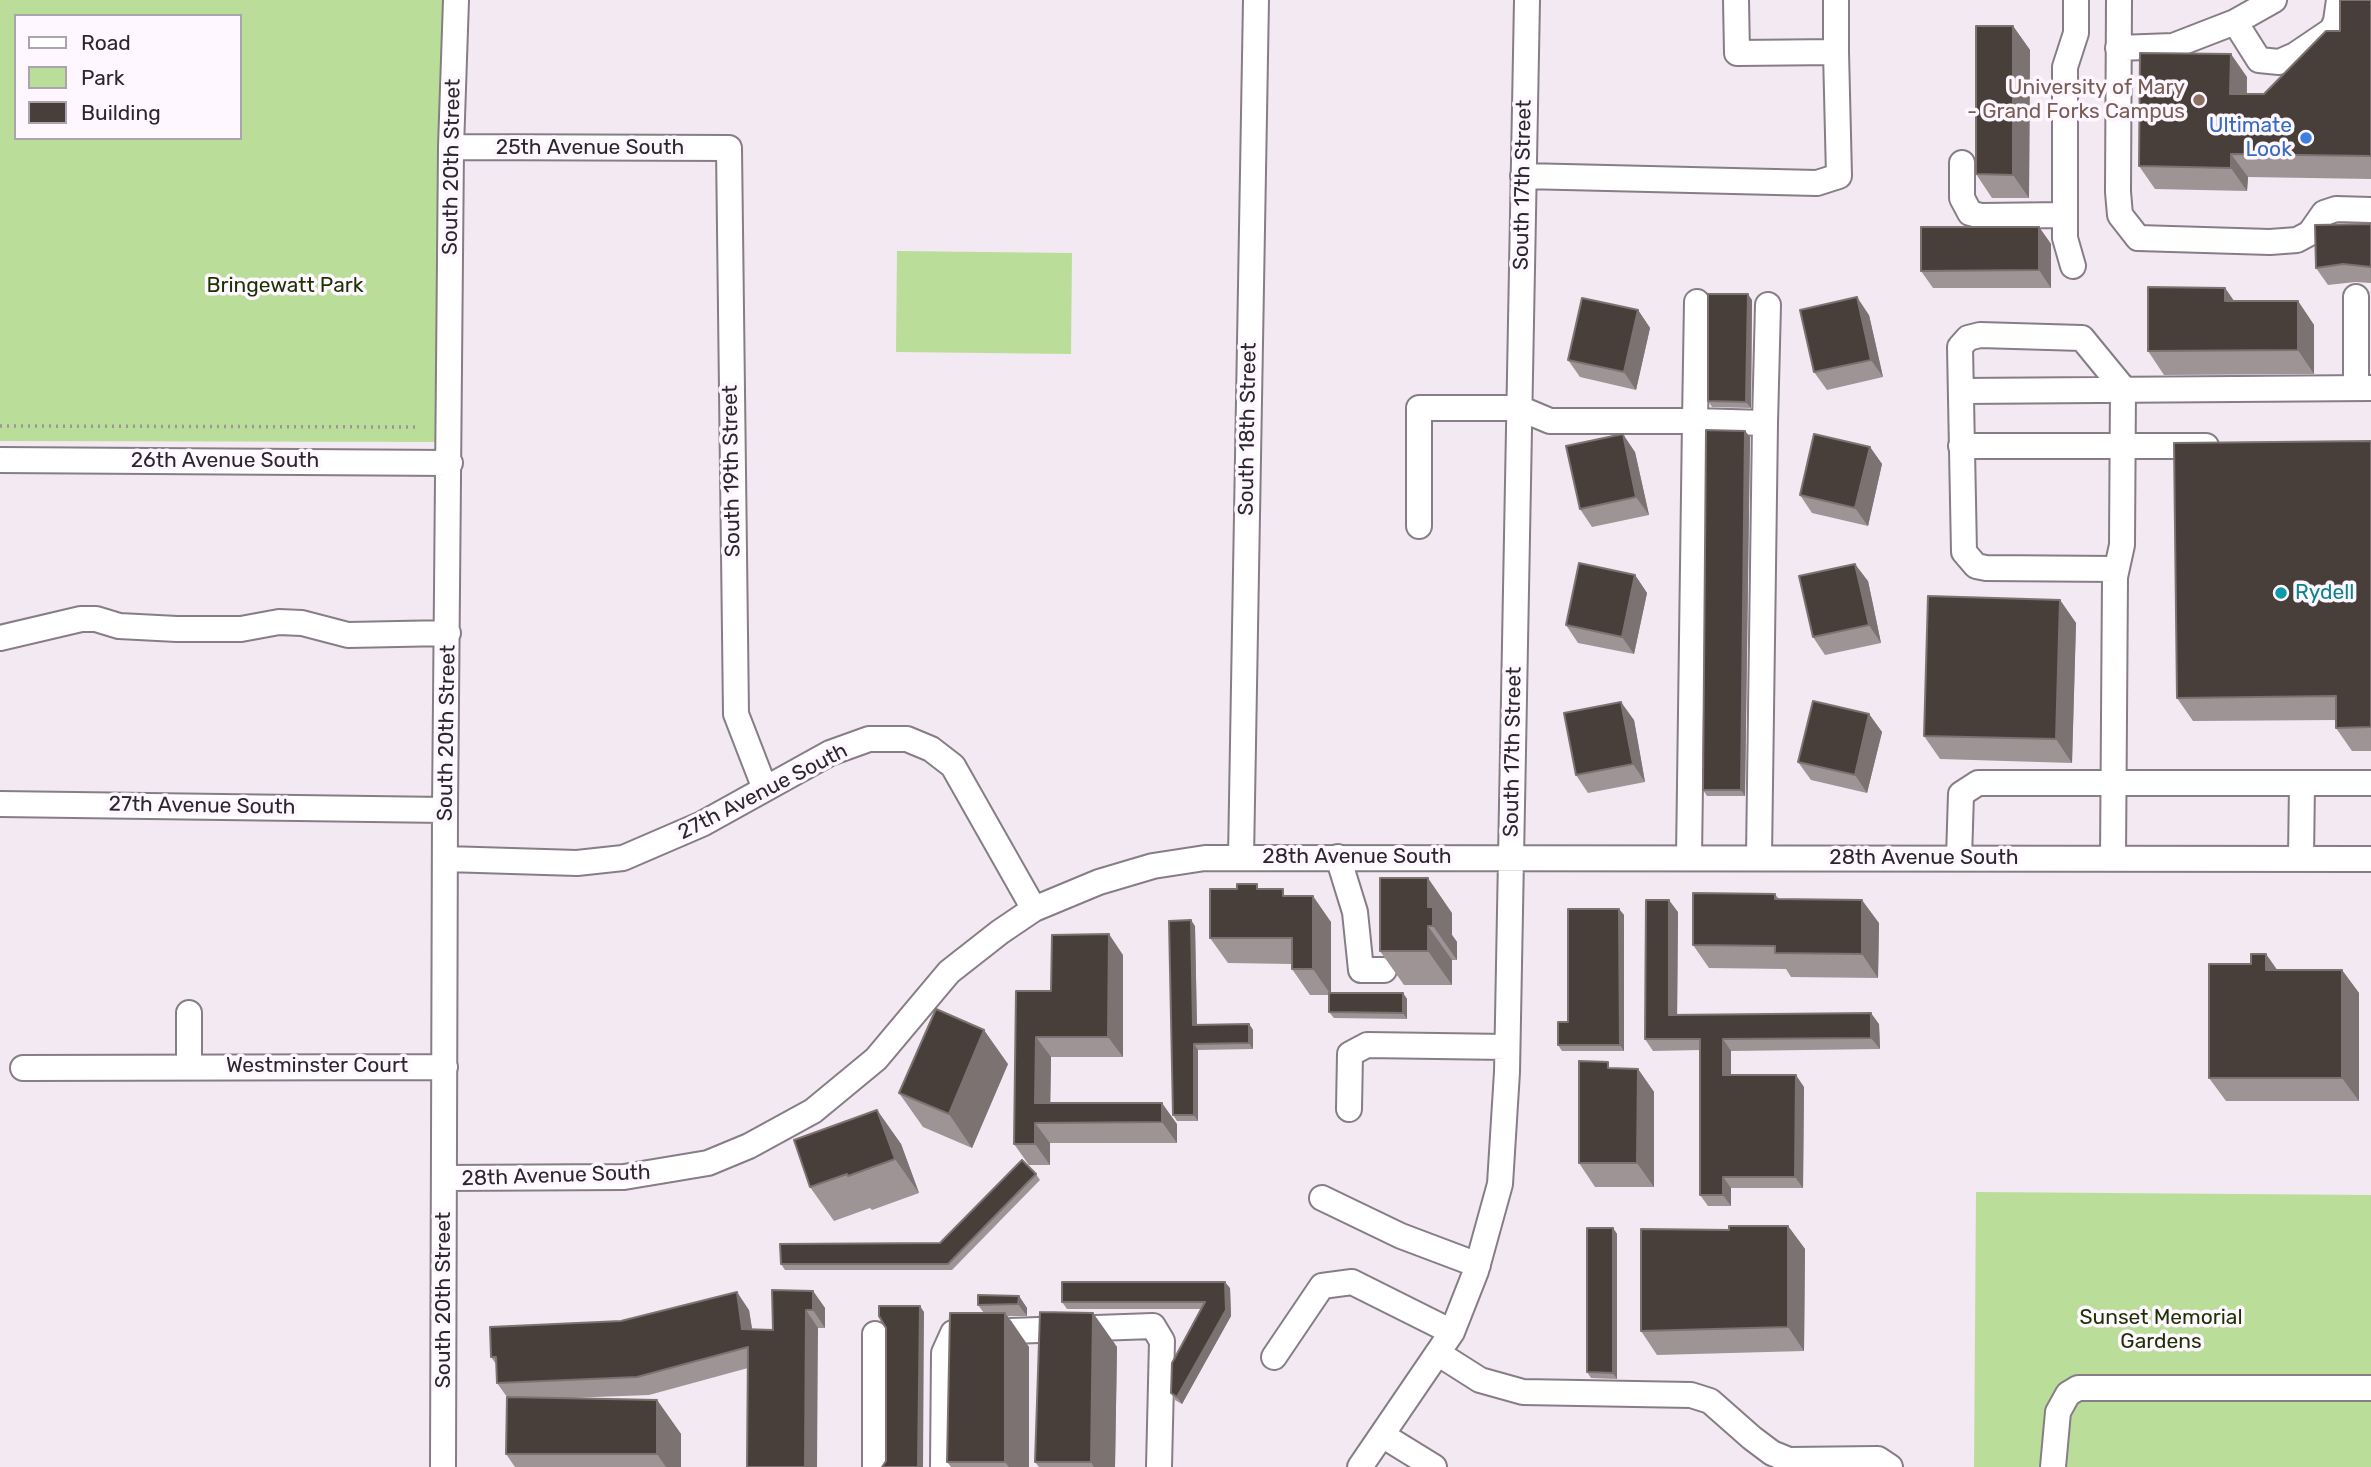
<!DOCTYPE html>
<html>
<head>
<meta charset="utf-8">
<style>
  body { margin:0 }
  #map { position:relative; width:2371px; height:1467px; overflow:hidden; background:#f2e9f3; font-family:Rubik,sans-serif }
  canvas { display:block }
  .legend { position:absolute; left:14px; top:14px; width:228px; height:126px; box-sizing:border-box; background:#fef7ff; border:2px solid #aaa4ab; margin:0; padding:9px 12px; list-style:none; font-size:21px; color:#2b282c }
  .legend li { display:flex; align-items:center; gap:14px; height:35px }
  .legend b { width:35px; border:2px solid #aaa4ab }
</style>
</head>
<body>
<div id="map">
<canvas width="2371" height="1467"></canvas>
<ul class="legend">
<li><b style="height:9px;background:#fff"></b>Road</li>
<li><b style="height:19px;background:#bade99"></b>Park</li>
<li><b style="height:19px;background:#493f3a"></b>Building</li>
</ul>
</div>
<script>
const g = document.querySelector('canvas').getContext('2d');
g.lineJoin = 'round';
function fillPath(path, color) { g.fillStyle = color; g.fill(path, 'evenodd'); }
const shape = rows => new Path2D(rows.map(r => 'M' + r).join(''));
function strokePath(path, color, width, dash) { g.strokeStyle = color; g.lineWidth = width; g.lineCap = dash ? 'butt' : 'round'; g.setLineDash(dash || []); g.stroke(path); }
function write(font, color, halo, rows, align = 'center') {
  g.font = font + ' Rubik,sans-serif'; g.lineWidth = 7; g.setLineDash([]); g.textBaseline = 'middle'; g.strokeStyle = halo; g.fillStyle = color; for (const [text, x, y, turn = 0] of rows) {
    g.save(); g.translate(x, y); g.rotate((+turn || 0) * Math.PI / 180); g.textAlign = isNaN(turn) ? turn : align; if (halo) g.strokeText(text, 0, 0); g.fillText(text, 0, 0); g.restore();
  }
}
const green = shape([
  [0,0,443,0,439,442,0,441],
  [16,16,240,16,240,138,16,138],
  [897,251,1072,253,1071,354,896,352],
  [1976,1192,2371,1195,2371,1467,1974,1467]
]);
const path = shape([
  [0,426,415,427]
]);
const minor = shape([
  [1836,0,1836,52],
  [2119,0,2118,192,2120,215,2138,238,2270,242,2297,240,2310,233,2324,213,2336,209,2371,210],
  [2235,22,2259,60,2279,62,2295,55,2332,30,2336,21,2339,0],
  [2118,48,2173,46,2235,22,2274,0],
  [451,147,729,148,736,714,765,789],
  [1962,163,1962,198,1970,213,1981,216,2065,215],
  [1523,176,1817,183,1839,176,1836,52,1737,53,1736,0],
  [2073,266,2065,238,2065,67,2076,33,2076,0],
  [2356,297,2356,388],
  [1961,391,2371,388],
  [1961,446,2206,446],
  [0,460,450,463],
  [1419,526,1419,408,1519,408,1550,421,1695,421,1697,302],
  [0,638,81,619,96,619,119,626,177,629,241,629,279,622,302,623,348,635,448,633],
  [0,804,445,810],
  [1338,857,1355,912,1361,970,1384,970],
  [1689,857,1695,421,1765,423,1768,305],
  [1759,857,1765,423],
  [1241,858,1256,0],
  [1959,858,1961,794,1978,783,2371,783],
  [2113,858,2115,577,2122,545,2123,388,2082,338,1980,335,1968,338,1960,347,1964,552,1976,566,1986,568,2116,569],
  [2301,858,2302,783],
  [446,859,577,863,623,858,702,824,830,753,869,739,907,739,931,749,953,766,1034,909],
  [189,1013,189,1066],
  [23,1068,445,1067],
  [1349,1109,1350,1054,1367,1045,1507,1047],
  [444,1178,624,1177,708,1163,749,1146,813,1111,876,1059,949,972,1000,932,1034,909,1099,882,1153,866,1205,858,2371,859],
  [1322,1198,1401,1236,1478,1265],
  [875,1334,875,1467],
  [1439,1354,1480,1380,1523,1392,1691,1395,1710,1401,1752,1438,1772,1453,1789,1460,1878,1459,1890,1467],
  [1274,1357,1322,1286,1352,1282,1452,1332],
  [1382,1435,1434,1467],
  [443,1467,445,810,451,147,456,0],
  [943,1467,944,1353,953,1333,1153,1326,1162,1341,1159,1467],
  [1360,1467,1452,1332,1476,1271,1500,1184,1507,1072,1527,0],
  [2053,1467,2058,1412,2068,1394,2078,1388,2371,1388]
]);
const wall = shape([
  [2371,0,2371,179,2248,177,2247,191,2155,189,2139,166,2247,77,2247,94,2264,94,2340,31],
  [2013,26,2030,50,2029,198,1992,198,1976,174],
  [2371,224,2371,283,2355,282,2328,285,2316,268],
  [2039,227,2051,244,2051,288,1933,288,1921,271],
  [2225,288,2234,301,2298,301,2314,325,2314,374,2164,375,2148,351],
  [1752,300,1751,408,1712,407,1708,401],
  [1638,310,1650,328,1636,390,1580,377,1568,360],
  [1869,315,1883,377,1827,390,1814,372],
  [1745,431,1750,437,1745,796,1707,796,1703,790],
  [2371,441,2371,751,2352,751,2336,728,2336,720,2193,721,2177,698],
  [1870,447,1882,464,1868,526,1812,513,1800,495],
  [1635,452,1649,515,1592,527,1580,509],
  [1635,575,1647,593,1634,654,1578,643,1566,625],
  [1868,581,1881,643,1825,655,1813,637],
  [2060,600,2076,623,2072,763,1940,759,1924,736],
  [1869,714,1882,732,1867,793,1811,780,1798,762],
  [1634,720,1645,782,1588,793,1576,775],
  [1261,889,1288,896,1331,922,1331,993,1403,993,1407,999,1407,1019,1334,1018,1329,1012,1329,995,1310,995,1292,969,1292,964,1228,963,1210,938],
  [1775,894,1779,899,1879,923,1878,978,1791,977,1786,969,1709,968,1693,945],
  [1619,909,1624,915,1624,1051,1562,1051,1558,1045],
  [1678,912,1677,1015,1879,1024,1880,1049,1731,1051,1731,1075,1804,1087,1803,1188,1731,1188,1731,1206,1708,1206,1700,1195,1700,1050,1653,1051,1645,1039],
  [1452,913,1452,935,1457,942,1457,960,1452,960,1452,985,1404,985,1380,951],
  [1195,926,1197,1025,1249,1024,1253,1030,1253,1049,1198,1050,1198,1121,1177,1121,1173,1115],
  [1123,955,1123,1057,1051,1057,1050,1103,1177,1124,1177,1143,1050,1143,1050,1165,1029,1165,1014,1144,1016,991,1051,991],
  [2277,970,2342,970,2359,993,2359,1101,2226,1101,2209,1078],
  [1008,1064,972,1148,923,1127,899,1093],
  [1638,1069,1654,1092,1654,1187,1595,1187,1579,1163],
  [877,1110,901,1144,919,1193,872,1210,870,1208,834,1221,810,1187],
  [1036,1174,1040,1180,952,1270,785,1270,781,1264,940,1243],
  [1788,1226,1805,1249,1804,1351,1657,1355,1641,1331,1729,1230],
  [1613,1228,1617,1234,1617,1379,1591,1378,1587,1372],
  [1230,1288,1231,1316,1182,1404,1175,1400,1171,1393,1202,1309,1067,1309,1062,1302],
  [813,1291,825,1308,825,1328,818,1328,748,1368,649,1395,569,1398,657,1400,681,1434,681,1467,515,1467,506,1454,507,1397,497,1383,496,1364,491,1357,621,1321,749,1310,752,1329,773,1330],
  [1019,1296,1027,1308,1027,1316,1008,1316,1029,1347,1029,1467,951,1467,947,1462,984,1313,978,1305],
  [1093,1313,1117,1347,1115,1467,1039,1467,1035,1462]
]);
const shadedWall = shape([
  [2013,26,2030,50,2029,198,2013,175],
  [2231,54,2247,77,2246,117,2230,94],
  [2231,154,2248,177,2247,191,2231,168],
  [2039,227,2051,244,2051,288,2039,270],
  [2225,288,2241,311,2225,301],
  [1748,294,1752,300,1751,408,1746,402],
  [1857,297,1869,315,1883,377,1871,360],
  [2298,301,2314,325,2314,374,2298,350],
  [1638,310,1650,328,1636,390,1624,372],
  [1745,431,1750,437,1745,796,1741,790],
  [1623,434,1635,452,1649,515,1636,497],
  [1870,447,1882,464,1868,526,1855,508],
  [1855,564,1868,581,1881,643,1869,625],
  [1635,575,1647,593,1634,654,1622,637],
  [2060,600,2076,623,2072,763,2056,739],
  [1621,702,1634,720,1645,782,1633,764],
  [1869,714,1882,732,1867,793,1855,775],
  [1428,878,1452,913,1452,935,1457,942,1457,960,1433,926,1428,907],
  [1313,896,1331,922,1331,995,1313,969],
  [1669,900,1678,912,1677,1027,1669,1015],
  [1862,900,1879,923,1878,978,1862,954],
  [1619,909,1624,915,1624,1051,1620,1045],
  [1191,920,1195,926,1197,1031,1193,1025],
  [1428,926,1452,960,1452,985,1428,951],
  [1109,934,1123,955,1123,1057,1108,1037],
  [2266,954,2283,978,2266,970],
  [2342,970,2359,993,2359,1101,2342,1078],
  [1403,993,1407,999,1407,1019,1403,1013],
  [1871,1013,1879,1024,1880,1049,1871,1038],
  [1249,1024,1253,1030,1253,1049,1249,1043],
  [984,1030,1008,1064,972,1148,949,1114],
  [1036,1037,1051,1057,1050,1124,1035,1103],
  [1723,1039,1731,1051,1731,1086,1723,1075],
  [1194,1044,1198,1050,1198,1121,1194,1115],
  [1638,1069,1654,1092,1654,1187,1637,1163],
  [1796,1075,1804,1087,1803,1188,1795,1177],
  [1162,1103,1177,1124,1177,1143,1162,1122],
  [877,1110,901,1144,919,1193,895,1159],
  [1035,1123,1050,1143,1050,1165,1035,1144],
  [1723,1177,1731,1188,1731,1206,1723,1195],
  [1788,1226,1805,1249,1804,1351,1788,1327],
  [1613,1228,1617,1234,1617,1379,1613,1373],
  [1225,1282,1230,1288,1231,1316,1182,1404,1177,1397],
  [813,1291,825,1308,825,1328,813,1310],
  [737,1292,749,1310,755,1347,742,1329],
  [1019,1296,1027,1308,1027,1316,1018,1304],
  [920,1306,924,1312,923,1467,918,1467],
  [806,1310,818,1328,817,1467,805,1467],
  [1005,1313,1029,1347,1029,1467,1009,1467,1005,1462],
  [1093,1313,1117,1347,1115,1467,1094,1467,1091,1462],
  [657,1400,681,1434,681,1467,666,1467,657,1454]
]);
const building = shape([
  [2340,0,2371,0,2371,156,2231,154,2231,168,2139,166,2140,53,2231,54,2230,94,2264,94,2326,31,2340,31,2340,0],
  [1976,26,2013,26,2013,175,1976,174,1976,26],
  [2371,224,2371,267,2343,264,2316,268,2315,225,2371,224],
  [1921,227,2039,227,2039,270,1921,271,1921,227],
  [2148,287,2225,288,2225,301,2298,301,2298,350,2148,351,2148,287],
  [1708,294,1748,294,1746,402,1708,401,1708,294],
  [1857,297,1871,360,1814,372,1800,310,1857,297],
  [1582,298,1638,310,1624,372,1568,360,1582,298],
  [1706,430,1745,431,1741,790,1703,790,1706,430],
  [1623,434,1636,497,1580,509,1566,446,1623,434],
  [1814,434,1870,447,1855,508,1800,495,1814,434],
  [2371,441,2371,727,2336,728,2336,696,2177,698,2174,443,2371,441],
  [1579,563,1635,575,1622,637,1566,625,1579,563],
  [1855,564,1869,625,1813,637,1799,576,1855,564],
  [1928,596,2060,600,2056,739,1924,736,1928,596],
  [1813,701,1869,714,1855,775,1798,762,1813,701],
  [1621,702,1633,764,1576,775,1564,713,1621,702],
  [1380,878,1428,878,1428,907,1433,907,1433,926,1428,926,1428,951,1380,951,1380,878],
  [1237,884,1257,884,1257,889,1283,889,1283,896,1313,896,1313,969,1292,969,1292,938,1210,938,1210,889,1237,889,1237,884],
  [1693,893,1775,894,1775,899,1862,900,1862,954,1775,953,1775,946,1693,945,1693,893],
  [1646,900,1669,900,1669,1015,1871,1013,1871,1038,1723,1039,1723,1075,1796,1075,1795,1177,1723,1177,1723,1195,1700,1195,1700,1039,1645,1039,1646,900],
  [1568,909,1619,909,1620,1045,1558,1045,1558,1022,1568,1022,1568,909],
  [1191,920,1193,1025,1249,1024,1249,1043,1194,1044,1194,1115,1173,1115,1169,921,1191,920],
  [1109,934,1108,1037,1036,1037,1035,1103,1162,1103,1162,1122,1035,1123,1035,1144,1014,1144,1016,991,1051,991,1052,935,1109,934],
  [2251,954,2266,954,2266,970,2342,970,2342,1078,2209,1078,2209,964,2251,964,2251,954],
  [1329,993,1403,993,1403,1013,1329,1012,1329,993],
  [936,1009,984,1030,949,1114,899,1093,936,1009],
  [1579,1061,1608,1062,1608,1068,1638,1069,1637,1163,1579,1163,1579,1061],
  [877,1110,895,1159,848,1176,847,1174,810,1187,794,1140,877,1110],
  [1022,1160,1036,1174,948,1264,781,1264,780,1244,940,1243,1022,1160],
  [1729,1226,1788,1226,1788,1327,1641,1331,1641,1229,1729,1230,1729,1226],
  [1587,1228,1613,1228,1613,1373,1587,1372,1587,1228],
  [1062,1282,1225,1282,1226,1310,1177,1397,1171,1393,1172,1363,1205,1302,1062,1302,1062,1282],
  [772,1290,813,1291,813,1310,806,1310,805,1467,747,1467,748,1347,637,1377,497,1383,496,1357,491,1357,490,1327,621,1321,737,1292,742,1329,773,1330,772,1290],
  [978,1295,1019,1296,1018,1304,978,1305,978,1295],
  [879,1306,920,1306,918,1467,882,1467,886,1461,886,1328,879,1316,879,1306],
  [1040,1312,1093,1313,1091,1462,1035,1462,1040,1312],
  [950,1313,1005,1313,1005,1462,947,1462,950,1313],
  [507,1397,657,1400,657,1454,506,1454,507,1397]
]);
const markers = [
  [2199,100,7,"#8d6e63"],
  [2306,138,7,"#3f7fe0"],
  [2281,593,7,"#0f9aa8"]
];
const educationNames = [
  ["University of Mary",2185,88],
  ["- Grand Forks Campus",2185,112]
];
const shopNames = [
  ["Ultimate",2292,126],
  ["Look",2292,150]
];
const streetNames = [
  ["25th Avenue South",590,148],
  ["South 20th Street",452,167,-89],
  ["South 17th Street",1523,185,-89],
  ["South 18th Street",1248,429,-89],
  ["26th Avenue South",225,461],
  ["South 19th Street",732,471,-91],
  ["South 20th Street",447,733,-89],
  ["South 17th Street",1513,752,-89],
  ["27th Avenue South",763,792,-27],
  ["27th Avenue South",202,806,1],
  ["28th Avenue South",1357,857],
  ["28th Avenue South",1924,858],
  ["Westminster Court",317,1066],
  ["28th Avenue South",556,1176,-2],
  ["South 20th Street",444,1300,-90]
];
const parkNames = [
  ["Bringewatt Park",285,286],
  ["Sunset Memorial",2161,1318],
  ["Gardens",2161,1342]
];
const cultureNames = [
  ["Rydell",2295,593]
];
fillPath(green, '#bade99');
strokePath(minor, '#867d86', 28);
strokePath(path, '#9c959d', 3.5, [2, 5]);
strokePath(minor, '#fff', 24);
fillPath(wall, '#9e9496');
fillPath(shadedWall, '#7c7272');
fillPath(building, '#493f3a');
strokePath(building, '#7c7272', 2);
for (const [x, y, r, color] of markers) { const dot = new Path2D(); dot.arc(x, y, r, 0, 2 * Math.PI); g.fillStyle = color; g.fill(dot); strokePath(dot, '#fef7ff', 2.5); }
write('21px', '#785e54', '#fef7ff', educationNames, 'right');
write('21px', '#366cbe', '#fef7ff', shopNames, 'right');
write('21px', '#2b282c', '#fef7ff', streetNames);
write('21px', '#1d3200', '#fef7ff', parkNames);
write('21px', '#0d838f', '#fef7ff', cultureNames, 'left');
</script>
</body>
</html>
